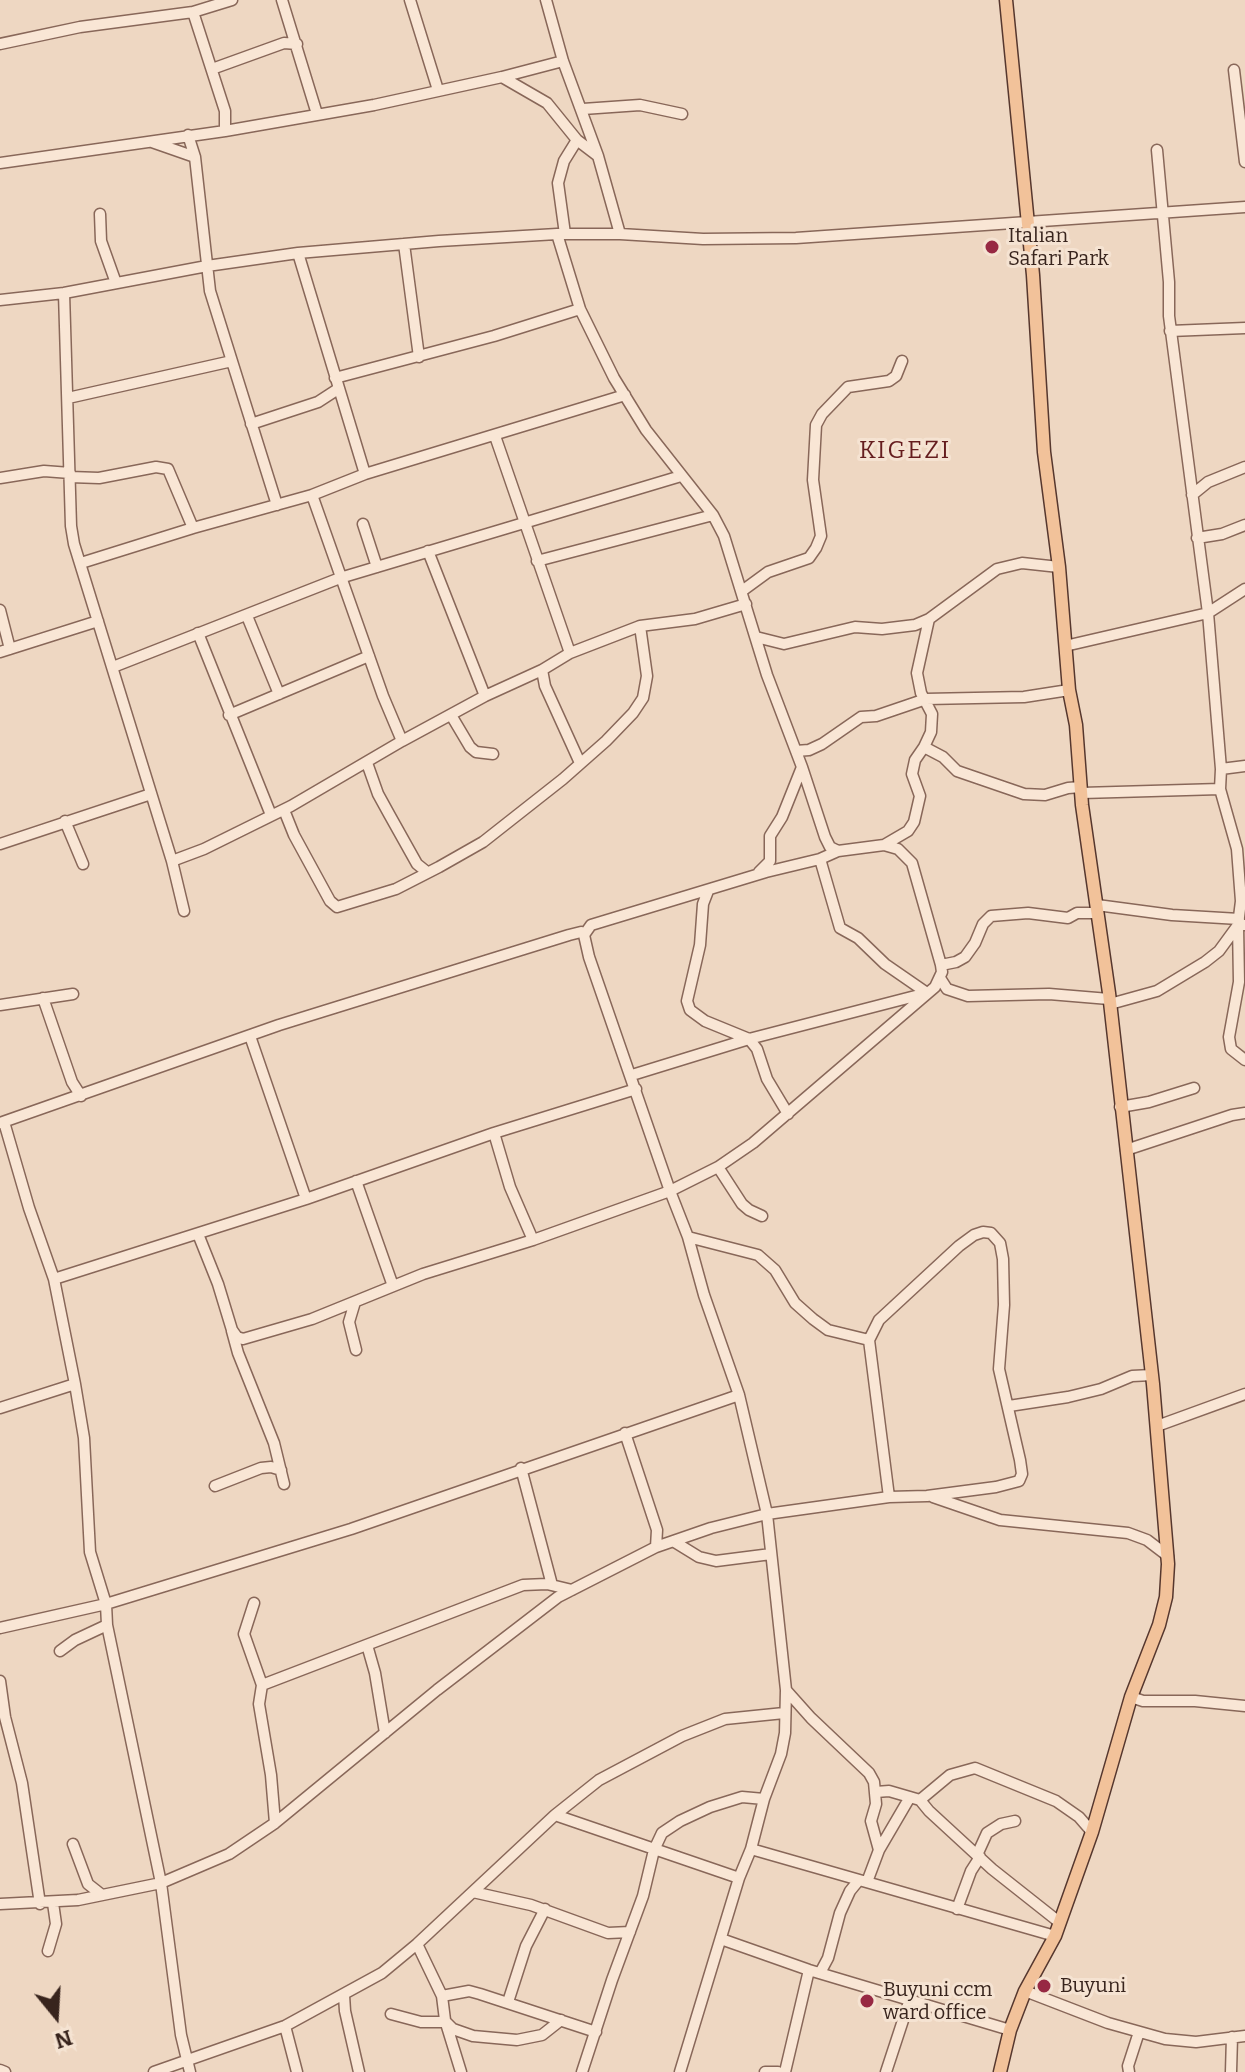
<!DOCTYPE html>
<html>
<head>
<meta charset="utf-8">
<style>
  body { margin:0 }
  #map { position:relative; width:1245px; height:2072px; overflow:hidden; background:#eed7c2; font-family:Bitter,serif }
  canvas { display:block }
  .north { position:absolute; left:16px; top:1976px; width:80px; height:80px; -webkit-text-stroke:6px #f5e3d2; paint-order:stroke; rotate:162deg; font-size:22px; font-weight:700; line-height:32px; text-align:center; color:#38241d }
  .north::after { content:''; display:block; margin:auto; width:28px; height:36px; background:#38241d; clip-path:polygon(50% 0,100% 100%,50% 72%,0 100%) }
</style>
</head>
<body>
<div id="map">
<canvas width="1245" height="2072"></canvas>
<div class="north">N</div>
</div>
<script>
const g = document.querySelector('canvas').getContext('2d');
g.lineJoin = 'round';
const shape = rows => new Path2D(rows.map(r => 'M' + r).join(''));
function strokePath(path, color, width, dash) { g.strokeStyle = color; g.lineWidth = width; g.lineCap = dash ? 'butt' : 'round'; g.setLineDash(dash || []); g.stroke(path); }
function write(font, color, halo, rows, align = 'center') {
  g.font = font + ' Bitter,serif'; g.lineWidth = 6; g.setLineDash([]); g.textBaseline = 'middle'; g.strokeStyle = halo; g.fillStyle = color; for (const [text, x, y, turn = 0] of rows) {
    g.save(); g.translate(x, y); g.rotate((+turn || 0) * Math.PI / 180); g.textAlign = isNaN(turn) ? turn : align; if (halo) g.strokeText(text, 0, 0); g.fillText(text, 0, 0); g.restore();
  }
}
const minor = shape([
  [282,0,317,114],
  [410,0,438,90],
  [546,0,563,61,598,156,620,234],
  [193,12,225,111,225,131],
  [0,44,80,27,193,12,232,0],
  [212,69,284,43,297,44],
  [1234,70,1245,162],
  [502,77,547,103,577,140,598,156],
  [583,109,640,105,682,114],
  [188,135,195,157,210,291,277,505],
  [152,142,195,157],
  [0,163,225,131,374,105,502,77,563,61],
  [100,214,101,241,116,283],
  [557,234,580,309,614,378,646,430,713,515,724,536,767,675,802,767,825,837,830,847,838,851],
  [565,234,558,183,564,161,577,140],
  [404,244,419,357],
  [298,253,365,474],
  [64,293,71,526,74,544,172,861,184,911],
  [0,300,64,293,207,266,298,253,439,241,557,234,620,234,703,239,796,238,1245,207],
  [1170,331,1245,328],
  [335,378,494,336,580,309],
  [68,398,232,361],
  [251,424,318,402,338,389],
  [495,436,570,653],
  [70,477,99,478,156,467,168,469,193,528],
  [0,478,44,471,70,473],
  [312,495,383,696,402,741],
  [1192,495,1208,482,1245,467],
  [363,524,377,567],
  [1197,538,1222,534,1245,525],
  [428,551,485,696],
  [537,561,713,515],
  [81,563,193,528,312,495,365,474,625,395],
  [742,591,768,572,809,558,816,548,821,536,813,480,816,425,822,414,848,387,889,381,896,376,902,361],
  [0,610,10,649],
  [247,616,279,694],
  [198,633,271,815],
  [756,637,784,644,855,627,882,629,915,625,929,619,997,569,1022,563,1059,567],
  [1065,646,1208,613,1245,589],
  [0,652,98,621],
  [113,667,340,578,681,476],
  [542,670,545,686,580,763],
  [229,715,369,656],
  [451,715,470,747,476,752,493,754],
  [924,747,931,732,932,714,921,693,917,673,929,619],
  [796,751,809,750,822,744,861,717,876,716,926,699,1024,697,1069,690],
  [367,763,378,794,389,814,417,864,427,872],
  [1221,769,1245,766],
  [1082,793,1220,789],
  [284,810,294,835,330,901,337,907,396,889,439,867,483,842,563,779,606,741,633,713,643,698,647,676,640,626],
  [65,821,83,864],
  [0,844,151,794],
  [884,845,908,831,914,822,920,796,912,774,915,760,924,747,943,757,957,771,1024,794,1045,795,1068,788,1081,787],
  [820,859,840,928,858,938,885,964,927,993],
  [172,861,204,849,291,806,402,741,485,696,542,670,570,653,640,626,695,619,746,604],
  [759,872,770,861,770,836,782,817,802,767],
  [708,891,703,904,700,945,687,1001,690,1010,705,1021,749,1039,757,1049,767,1079,788,1114],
  [1097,905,1172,915,1239,919],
  [1245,925,1238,925,1239,982,1229,1037,1231,1049,1245,1060],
  [941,965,956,962,965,957,975,943,983,924,991,916,1028,913,1068,918,1077,913,1098,913],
  [940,978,947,989,968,996,1049,994,1109,999],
  [43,998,72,1082,81,1096],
  [1110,1004,1157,991,1205,962,1219,951,1238,925,1241,901,1237,849,1220,789,1221,769,1208,613,1169,316,1169,282,1157,150],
  [0,1005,73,994],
  [250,1036,306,1199],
  [632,1075,749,1039,927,993],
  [1120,1107,1149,1102,1194,1088],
  [4,1122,29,1208,54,1279,75,1384,84,1438,90,1552,106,1604,107,1625,161,1883,181,2035,190,2072],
  [0,1123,279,1025,569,935,581,932,584,935],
  [494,1133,510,1187,533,1240],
  [1126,1150,1232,1115,1245,1113],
  [718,1167,742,1204,749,1210,762,1216],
  [356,1181,393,1286],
  [198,1234,218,1284,232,1330,237,1337,243,1339,312,1319,423,1274,533,1240,670,1191,718,1167,753,1143,935,987,942,972,941,965,912,863,898,849,884,845,838,851,820,859,766,872,591,925,584,935,589,957,670,1191,688,1237,704,1295,739,1395,767,1514,786,1690,785,1733,781,1754,764,1799,751,1849,739,1878,680,2072],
  [688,1237,758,1255,775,1270,795,1303,813,1319,828,1330,869,1340],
  [54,1279,306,1199,494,1133,636,1089],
  [355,1302,349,1322,356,1350],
  [232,1331,238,1353,274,1443,284,1484],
  [1009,1406,1068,1397,1101,1389,1132,1376,1152,1375],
  [0,1408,75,1384],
  [1157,1426,1245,1394],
  [625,1433,657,1530,656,1547],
  [521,1468,552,1585],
  [215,1486,261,1468,271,1467,281,1470],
  [933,1497,1000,1520,1128,1533,1147,1540,1168,1556],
  [673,1541,699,1557,716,1561,771,1554],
  [254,1603,244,1634,262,1685],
  [0,1628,106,1604,351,1529,739,1395],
  [367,1645,375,1673,385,1733],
  [60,1651,75,1640,107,1625],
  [0,1681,5,1717,22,1783,40,1904],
  [786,1690,811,1718,869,1773,874,1782,876,1804,871,1821,879,1850,867,1882],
  [1131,1697,1143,1701,1195,1701,1245,1706],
  [876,1792,889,1791,920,1800,929,1811,992,1869,1059,1922],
  [920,1800,950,1775,975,1768,1056,1801,1079,1817,1092,1832],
  [555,1815,739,1878],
  [275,1823,271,1775,259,1704,262,1685,523,1585,547,1584,572,1590],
  [73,1844,88,1884,102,1895],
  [751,1849,1055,1936],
  [879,1850,910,1797],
  [977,1855,987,1833,1001,1824,1015,1821],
  [473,1892,531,1905,608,1933,630,1932],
  [0,1904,78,1900,161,1883,229,1854,275,1823,437,1690,558,1597,656,1547,711,1528,767,1514,889,1497,927,1496,996,1487,1019,1481,1022,1474,1020,1460,999,1369,1004,1305,1003,1259,1000,1243,991,1233,983,1232,974,1235,959,1246,879,1320,869,1340,889,1497],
  [957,1909,971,1871,980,1857],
  [721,1939,809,1970,1010,2030],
  [417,1944,442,1996,445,2020,461,2072],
  [48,1951,56,1924,53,1903],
  [820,1973,828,1958,840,1913,850,1891,859,1880],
  [1025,1991,1108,2023,1165,2039,1196,2042,1245,2036],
  [344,1995,345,2011,359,2072],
  [442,1996,469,1991,480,1994,596,2032],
  [508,2002,526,1946,545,1909],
  [391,2014,421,2022,446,2022,453,2029,473,2036,517,2040,542,2035,561,2020],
  [285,2026,297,2072],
  [0,2070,5,2072],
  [154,2072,285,2026,382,1973,417,1944,555,1815,599,1780,682,1736,725,1719,784,1713],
  [582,2072,612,1980,643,1896,654,1850,662,1833,680,1821,710,1807,742,1797,764,1799],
  [765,2072,778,2072],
  [785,2072,809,1970],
  [886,2072,910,1999],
  [1129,2072,1128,2066,1139,2032],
  [1231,2072,1232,2037]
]);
const major = shape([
  [1000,2072,1010,2030,1025,1991,1055,1936,1092,1832,1131,1697,1159,1625,1166,1597,1168,1564,1153,1384,1109,993,1082,805,1076,725,1069,690,1059,567,1044,452,1033,275,1006,0]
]);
const markers = [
  [992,247,8,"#972943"],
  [1044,1986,8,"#972943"],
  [867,2001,8,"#972943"]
];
const poiNames = [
  ["Italian",1008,236],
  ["Safari Park",1008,259],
  ["Buyuni",1060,1986],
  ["Buyuni ccm",883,1990],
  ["ward office",883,2013]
];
const quarterNames = [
  ["KIGEZI",905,451]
];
strokePath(minor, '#886759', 13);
strokePath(major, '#56372e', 15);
strokePath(minor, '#f9e6d5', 10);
strokePath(major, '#f2c29a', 12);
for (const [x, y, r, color] of markers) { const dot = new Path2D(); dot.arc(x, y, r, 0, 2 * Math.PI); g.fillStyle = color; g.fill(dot); strokePath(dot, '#f5e3d2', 3); }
write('20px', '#38241d', '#f5e3d2', poiNames, 'left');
g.letterSpacing = '2px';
write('24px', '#651d1e', '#f5e3d2', quarterNames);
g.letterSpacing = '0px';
</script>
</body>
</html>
